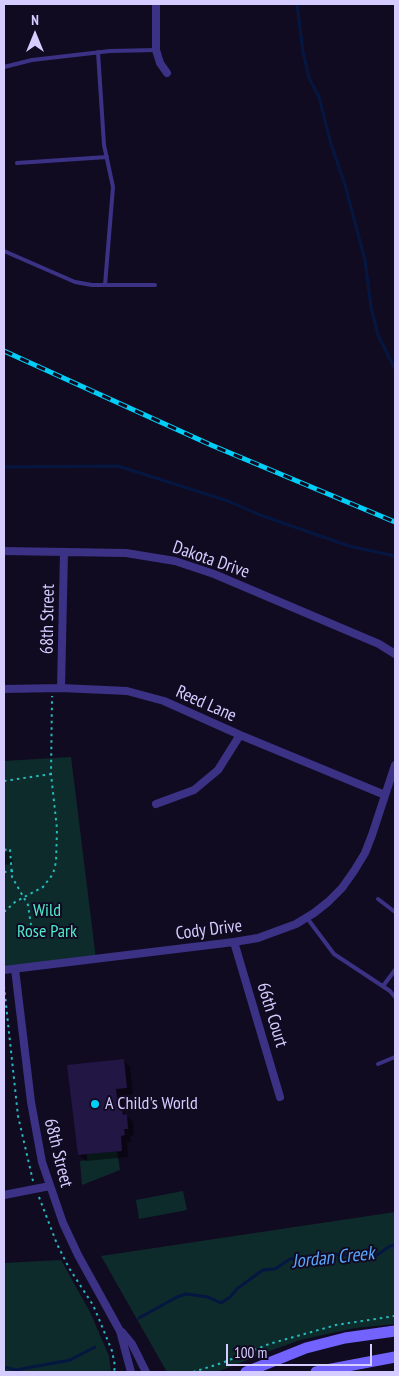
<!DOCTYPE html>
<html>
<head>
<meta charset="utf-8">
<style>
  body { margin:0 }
  #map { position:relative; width:399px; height:1376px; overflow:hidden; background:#110b22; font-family:"PT Sans Narrow",sans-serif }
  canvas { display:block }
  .frame { position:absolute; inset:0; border:5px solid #d5ccff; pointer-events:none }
  .north { position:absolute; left:10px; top:10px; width:50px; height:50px; -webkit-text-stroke:4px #110b22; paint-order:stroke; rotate:0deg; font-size:14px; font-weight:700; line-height:20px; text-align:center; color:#d5ccff }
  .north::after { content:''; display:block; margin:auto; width:18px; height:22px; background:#d5ccff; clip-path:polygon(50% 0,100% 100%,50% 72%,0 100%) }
  .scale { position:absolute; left:226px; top:1344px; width:146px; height:22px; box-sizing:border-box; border:2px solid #d5ccff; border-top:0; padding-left:6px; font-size:15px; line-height:18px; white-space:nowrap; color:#d5ccff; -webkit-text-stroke:4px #110b22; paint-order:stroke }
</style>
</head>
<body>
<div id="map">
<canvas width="399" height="1376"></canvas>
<div class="frame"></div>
<div class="north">N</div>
<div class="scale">100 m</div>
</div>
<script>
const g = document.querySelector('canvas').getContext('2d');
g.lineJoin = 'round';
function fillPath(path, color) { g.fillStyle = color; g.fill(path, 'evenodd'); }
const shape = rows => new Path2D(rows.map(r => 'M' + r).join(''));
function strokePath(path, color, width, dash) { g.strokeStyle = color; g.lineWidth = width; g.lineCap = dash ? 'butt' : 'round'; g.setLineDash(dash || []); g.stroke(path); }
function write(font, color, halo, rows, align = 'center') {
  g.font = font + ' "PT Sans Narrow",sans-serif'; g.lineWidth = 4; g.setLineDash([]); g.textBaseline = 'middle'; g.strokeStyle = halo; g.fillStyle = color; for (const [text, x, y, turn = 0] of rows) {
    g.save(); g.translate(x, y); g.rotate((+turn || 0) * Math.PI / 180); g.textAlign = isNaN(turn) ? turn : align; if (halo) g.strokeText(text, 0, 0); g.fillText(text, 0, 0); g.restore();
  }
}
const green = shape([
  [71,757,96,959,4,970,4,761],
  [117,1151,120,1170,82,1185,80,1161,87,1160,87,1154],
  [183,1191,187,1210,139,1219,136,1200],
  [395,1212,395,1324,355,1328,300,1340,275,1349,217,1372,167,1372,101,1256],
  [61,1260,90,1312,109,1356,111,1372,4,1372,4,1263]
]);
const shadow = shape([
  [4,852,9,852,12,855,13,864,4,865],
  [123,1060,130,1067,133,1094,122,1095,123,1111,133,1122,134,1135,130,1136,131,1142,127,1142,128,1157,86,1161,79,1155]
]);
const stream = shape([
  [297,4,303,52,309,78,319,97,331,144,345,185,365,260,371,307,378,335,395,369],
  [4,467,118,466,228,501,260,515,349,546,395,556],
  [139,1318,177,1297,186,1294,208,1297,221,1303,230,1297,238,1288,263,1270,275,1269,290,1259,331,1254,374,1257,390,1246,395,1245],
  [4,1367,16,1370,70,1360,95,1347]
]);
const building = shape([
  [124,1059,127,1088,116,1089,118,1108,122,1108,123,1115,127,1114,128,1129,124,1129,125,1135,121,1136,122,1151,78,1155,67,1065]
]);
const path = shape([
  [4,781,51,774],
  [4,850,10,849,12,877,28,905,31,925],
  [4,872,13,871],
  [4,912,15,902,43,887,53,874,56,862,57,829,51,774,52,696],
  [4,986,18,1116,33,1181],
  [39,1197,57,1244,69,1268,93,1305,99,1319,112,1351,115,1366,114,1372],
  [193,1372,222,1363,269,1344,336,1325,395,1316]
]);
const service = shape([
  [98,52,104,145,113,187,105,285],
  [4,67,32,60,110,51,156,50],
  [17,163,107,157],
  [4,251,75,282,92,285,155,285],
  [378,899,395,912],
  [307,918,334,954,390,991,395,997],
  [383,986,395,970],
  [378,1064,395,1057]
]);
const minor = shape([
  [156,4,156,50,160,63,167,73],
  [4,551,126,553,175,561,214,574,379,644,395,654],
  [61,688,64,552],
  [4,689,61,688,127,691,164,701,240,735,385,795],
  [156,804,194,790,218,770,240,735],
  [234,942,280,1097],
  [15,969,31,1102,42,1162,63,1223,78,1255,120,1331,131,1372],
  [4,970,234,942,258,938,296,924,314,913,328,902,342,888,354,871,365,853,372,835,395,765],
  [4,1195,50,1186],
  [122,1332,132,1344,146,1372]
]);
const secondary = shape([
  [246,1372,306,1348,345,1338,395,1331],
  [316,1372,395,1357]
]);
const rail = shape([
  [4,351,211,445,395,522]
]);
const markers = [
  [95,1104,5,"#00cef7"]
];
const streetNames = [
  ["Dakota Drive",211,560,19],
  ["68th Street",48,619,-89],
  ["Reed Lane",206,704,24],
  ["Cody Drive",209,930,-7],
  ["66th Court",272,1015,73],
  ["68th Street",58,1153,76]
];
const parkNames = [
  ["Wild",47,911],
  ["Rose Park",47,932]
];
const poiNames = [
  ["A Child's World",105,1104]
];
const waterNames = [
  ["Jordan Creek",333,1258,-6]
];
fillPath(green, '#0e2b2c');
fillPath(shadow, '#0007');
strokePath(stream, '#051741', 3);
fillPath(building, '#221645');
strokePath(path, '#23bbbc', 2, [2.5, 4]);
strokePath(service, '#3b3285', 4);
strokePath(minor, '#3b3285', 8);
strokePath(secondary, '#7263ff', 11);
strokePath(rail, '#00cef7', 5);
strokePath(rail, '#110b22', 3, [9]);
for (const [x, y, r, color] of markers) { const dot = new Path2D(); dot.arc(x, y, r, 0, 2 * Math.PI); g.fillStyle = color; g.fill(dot); strokePath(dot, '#110b22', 2); }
write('18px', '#d5ccff', '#110b22', streetNames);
write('18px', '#4eeacd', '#110b22', parkNames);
write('18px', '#d5ccff', '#110b22', poiNames, 'left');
write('italic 19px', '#5aa7ff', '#110b22', waterNames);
</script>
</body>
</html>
